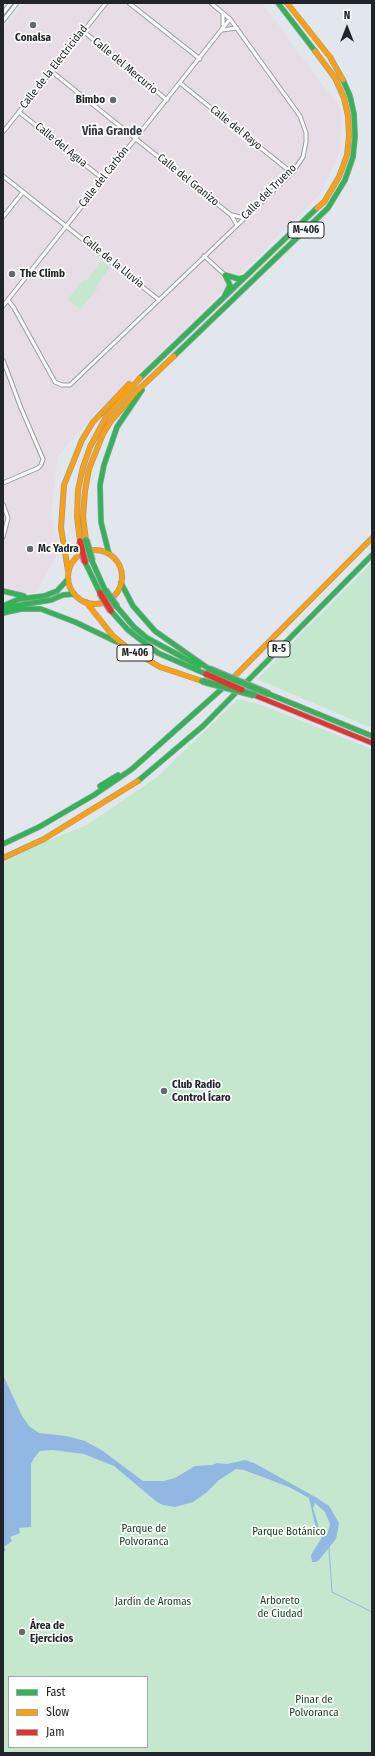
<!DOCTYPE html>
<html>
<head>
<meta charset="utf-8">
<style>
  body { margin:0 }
  #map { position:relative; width:375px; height:1756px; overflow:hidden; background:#e2e7ed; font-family:"Fira Sans Condensed",sans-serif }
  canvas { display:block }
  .frame { position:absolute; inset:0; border:4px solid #212428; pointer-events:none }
  .legend { position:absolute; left:8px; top:1676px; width:140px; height:72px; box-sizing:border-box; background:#fff; border:1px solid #a6a7a9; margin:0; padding:5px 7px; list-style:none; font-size:12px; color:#212428 }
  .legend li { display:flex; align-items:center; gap:8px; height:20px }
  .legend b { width:20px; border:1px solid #a6a7a9 }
  .north { position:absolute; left:327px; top:8px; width:40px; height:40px; -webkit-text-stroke:3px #fff; paint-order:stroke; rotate:0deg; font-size:11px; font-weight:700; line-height:16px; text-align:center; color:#212428 }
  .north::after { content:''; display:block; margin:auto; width:14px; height:18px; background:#212428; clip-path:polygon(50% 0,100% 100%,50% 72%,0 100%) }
</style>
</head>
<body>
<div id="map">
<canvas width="375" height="1756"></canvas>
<div class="frame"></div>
<ul class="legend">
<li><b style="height:5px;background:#30b455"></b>Fast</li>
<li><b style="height:5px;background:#ff9f0a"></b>Slow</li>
<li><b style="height:5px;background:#e5322d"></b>Jam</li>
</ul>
<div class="north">N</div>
</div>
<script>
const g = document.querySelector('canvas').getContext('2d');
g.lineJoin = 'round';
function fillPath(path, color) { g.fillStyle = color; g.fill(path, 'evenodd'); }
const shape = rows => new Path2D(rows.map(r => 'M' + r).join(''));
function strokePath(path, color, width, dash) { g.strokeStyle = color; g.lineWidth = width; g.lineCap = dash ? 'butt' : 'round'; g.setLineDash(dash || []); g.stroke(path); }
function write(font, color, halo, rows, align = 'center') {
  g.font = font + ' "Fira Sans Condensed",sans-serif'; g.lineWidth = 3.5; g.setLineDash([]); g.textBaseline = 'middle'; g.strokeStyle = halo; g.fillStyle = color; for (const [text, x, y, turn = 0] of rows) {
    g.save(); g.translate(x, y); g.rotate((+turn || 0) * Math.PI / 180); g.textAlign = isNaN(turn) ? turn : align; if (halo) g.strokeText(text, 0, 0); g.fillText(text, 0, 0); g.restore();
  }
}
const commercial = shape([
  [24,3,262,3,342,110,341,149,321,193,159,354,93,416,58,456,51,512,60,550,35,594,13,591,3,586,3,29]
]);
const green = shape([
  [102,261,110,267,96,286,97,290,80,309,68,299,82,281,88,279],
  [372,562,372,728,257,679],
  [238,699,262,705,372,749,372,1753,3,1753,3,859,87,825,157,777],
  [9,1677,147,1677,147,1747,9,1747]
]);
const water = shape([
  [3,1375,22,1416,29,1426,39,1433,66,1436,85,1441,103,1451,143,1481,164,1481,175,1478,195,1466,212,1465,217,1463,227,1464,245,1460,254,1463,317,1498,329,1506,339,1523,336,1539,319,1560,316,1562,312,1562,311,1555,322,1537,315,1524,309,1498,289,1487,244,1470,236,1469,219,1480,207,1492,193,1502,175,1507,163,1505,157,1502,114,1466,84,1454,53,1450,40,1451,34,1458,31,1464,31,1527,19,1528,20,1533,10,1537,12,1541,4,1547,6,1550,3,1553],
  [315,1503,325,1512,330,1524,327,1535,324,1536,320,1531,313,1508]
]);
const stream = shape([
  [329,1548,332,1592,372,1612]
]);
const street = shape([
  [129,3,200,59],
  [3,13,11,3],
  [3,21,17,3],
  [223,27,223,13],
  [222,30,237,28],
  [83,31,167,100],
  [51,71,231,215,237,225],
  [180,83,292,173],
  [19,112,103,179],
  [3,132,106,3],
  [3,176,159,300],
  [232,215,244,218],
  [3,217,23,192],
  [204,256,225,275],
  [8,300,14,308,55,382,62,385,70,385,292,173,299,163,303,157,306,142,306,133,300,116,230,19,211,3],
  [3,306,230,19],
  [3,360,21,408,43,459,41,465,38,468,3,483],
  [3,504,8,518,3,537]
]);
const fast = shape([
  [278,3,315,51],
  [225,275,230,285,225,295],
  [225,275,239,279,245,277],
  [174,356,328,208,345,180,353,157,355,136,354,114,350,96,343,80],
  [140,378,317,208],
  [109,554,101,522,100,485,104,465,117,427,142,390],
  [92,561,105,590],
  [85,562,100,593],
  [121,583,133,606,155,631,209,669],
  [3,591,24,596],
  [3,606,19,599,44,596,57,591,68,579],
  [117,607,134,627,147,638,199,666],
  [4,610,14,606,51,600,63,595,74,594],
  [111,611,128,630,158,653,206,674],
  [3,613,21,609,41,609,75,622,117,642],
  [269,694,372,736],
  [138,781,203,726,372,555],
  [100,786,118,775],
  [3,844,39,827,94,795,132,769,225,686]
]);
const slow = shape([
  [287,3,330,57,343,80],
  [315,51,335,78,344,98,348,116,349,136,347,155,339,177,324,202,317,208],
  [86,540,83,517,85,491,89,469,103,434,111,421,137,391,174,356],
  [80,541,77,517,78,490,83,467,90,447,106,417,140,378],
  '68 577a27 27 0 1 1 54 0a27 27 0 1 1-54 0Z',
  [68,571,61,528,64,485,82,440,93,422,129,384],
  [86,602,113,636,129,649,160,667,202,681],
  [225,686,372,538],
  [3,858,44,839,138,781]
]);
const jam = shape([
  [254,695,372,743]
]);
const fastBridge = shape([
  [86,540,92,561],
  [105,590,117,607],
  [209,669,269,694],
  [202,681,254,695]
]);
const jamBridge = shape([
  [80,541,85,562],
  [100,593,111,611],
  [206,674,242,690]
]);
const markers = [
  [33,25,4,"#65686d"],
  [113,100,4,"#65686d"],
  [12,274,4,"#65686d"],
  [30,549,4,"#65686d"],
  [164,1091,4,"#65686d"],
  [22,1632,4,"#65686d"]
];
const shields = [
  [306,230,36],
  [279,649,22],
  [135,653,36]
];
const shieldNames = [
  ["M-406",306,230],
  ["R-5",279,649],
  ["M-406",135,653]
];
const poiNames = [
  ["Conalsa",33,38,"center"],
  ["Bimbo",105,100,"right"],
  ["The Climb",20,274],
  ["Mc Yadra",38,549],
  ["Club Radio",172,1085],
  ["Control Ícaro",172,1098],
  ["Área de",30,1626],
  ["Ejercicios",30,1639]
];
const streetNames = [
  ["Calle del Mercurio",125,66,40],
  ["Calle de la Electricidad",54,67,-52],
  ["Calle del Rayo",236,128,39],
  ["Calle del Agua",61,145,39],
  ["Calle del Carbón",104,177,-52],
  ["Calle del Granizo",188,180,39],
  ["Calle del Trueno",269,192,-45],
  ["Calle de la Lluvia",113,262,39]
];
const parkNames = [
  ["Parque de",144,1529],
  ["Polvoranca",144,1542],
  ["Parque Botánico",289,1532],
  ["Arboreto",280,1601],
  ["de Ciudad",280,1614],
  ["Jardín de Aromas",153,1602],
  ["Pinar de",314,1700],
  ["Polvoranca",314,1713]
];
const neighbourhoodNames = [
  ["Viña Grande",112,132]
];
fillPath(commercial, '#e7dde6');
fillPath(green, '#c4e7ce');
fillPath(water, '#92b7e2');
strokePath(stream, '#92b7e2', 1);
strokePath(street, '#999da1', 5);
strokePath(fast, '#999da1', 6);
strokePath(slow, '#999da1', 6);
strokePath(jam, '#999da1', 6);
strokePath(street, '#fbfbfc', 3);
strokePath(fast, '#30b455', 4.5);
strokePath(slow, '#ff9f0a', 4.5);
strokePath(jam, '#e5322d', 4.5);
strokePath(fastBridge, '#999da1', 8, []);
strokePath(jamBridge, '#999da1', 8, []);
strokePath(fastBridge, '#30b455', 5.5);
strokePath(jamBridge, '#e5322d', 5.5);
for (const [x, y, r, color] of markers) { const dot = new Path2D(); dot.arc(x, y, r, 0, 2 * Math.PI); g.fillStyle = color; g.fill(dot); strokePath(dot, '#fff', 1.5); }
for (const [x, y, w] of shields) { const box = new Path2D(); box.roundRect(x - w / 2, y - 8, w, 16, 3); g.fillStyle = '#fff'; g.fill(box); strokePath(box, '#212428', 1); }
write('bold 10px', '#212428', null, shieldNames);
write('bold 11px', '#212428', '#fff', poiNames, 'left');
write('11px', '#212428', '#fff', streetNames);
write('11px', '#0f3f1b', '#fff', parkNames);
write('bold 12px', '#343a43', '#fff', neighbourhoodNames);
</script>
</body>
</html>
